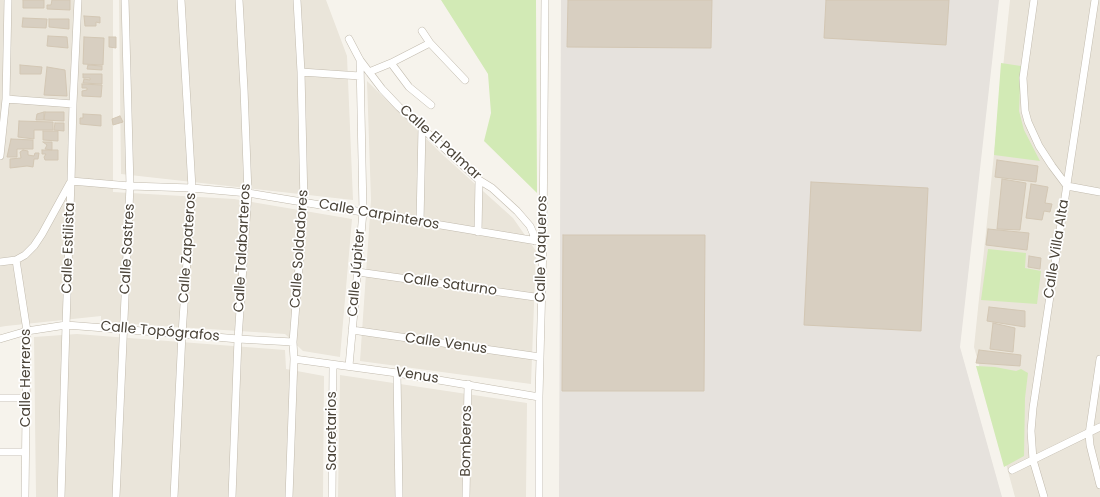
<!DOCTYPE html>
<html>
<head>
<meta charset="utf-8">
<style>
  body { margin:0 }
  canvas { display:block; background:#f6f3ec }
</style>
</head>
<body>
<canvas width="1100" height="497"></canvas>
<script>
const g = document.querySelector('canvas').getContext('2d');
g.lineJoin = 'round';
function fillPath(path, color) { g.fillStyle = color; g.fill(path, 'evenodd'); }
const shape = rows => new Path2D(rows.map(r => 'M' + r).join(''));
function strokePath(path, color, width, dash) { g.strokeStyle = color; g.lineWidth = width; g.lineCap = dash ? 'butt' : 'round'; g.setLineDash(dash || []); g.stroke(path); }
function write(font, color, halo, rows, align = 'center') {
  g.font = font + ' Poppins,sans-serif'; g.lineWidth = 3.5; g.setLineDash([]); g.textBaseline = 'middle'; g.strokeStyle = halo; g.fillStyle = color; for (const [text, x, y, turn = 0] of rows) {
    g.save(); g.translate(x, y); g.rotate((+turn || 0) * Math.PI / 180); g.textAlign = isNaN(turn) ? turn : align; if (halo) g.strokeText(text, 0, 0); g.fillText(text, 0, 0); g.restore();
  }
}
const residential = shape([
  [0,0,113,0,113,192,234,199,352,219,340,357,303,351,285,334,101,322,101,316,6,326,0,327],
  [119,0,326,0,347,56,353,200,121,174],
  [1010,0,1100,0,1100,497,1015,497,974,347],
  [367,81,444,156,513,218,536,251,531,384,360,361,371,200],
  [77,334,285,350,286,369,324,376,323,497,36,497,34,337],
  [340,375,527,403,526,497,338,497]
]);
const industrial = shape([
  [561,0,999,0,960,347,1002,497,559,497]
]);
const green = shape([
  [441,0,536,0,537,193,484,141,491,113,488,74],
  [1001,63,1021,66,1019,111,1024,130,1040,161,994,155],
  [988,249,1026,253,1025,268,1041,271,1037,304,981,300],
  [976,366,995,367,1016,371,1021,369,1028,373,1025,398,1024,456,1004,467]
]);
const building = shape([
  [23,0,44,0,44,8,23,8,23,0],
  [52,0,70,0,70,10,47,9,47,5,51,5,52,0],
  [568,0,712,0,711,48,567,47,568,0],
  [826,0,949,0,946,45,824,38,826,0],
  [84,16,100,17,100,23,96,22,96,26,85,26,84,16],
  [23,18,47,19,46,28,22,27,23,18],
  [49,19,69,19,69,29,49,27,49,19],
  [48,36,67,37,68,48,47,46,48,36],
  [84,37,104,38,103,65,83,64,84,37],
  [109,37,116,37,116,48,109,47,109,37],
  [20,65,42,67,41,74,20,74,20,65],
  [88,65,102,66,102,70,87,69,88,65],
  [47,67,65,70,67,96,44,95,47,67],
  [83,74,102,74,102,84,83,83,84,79,90,80,90,78,83,78,83,74],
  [82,84,102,85,101,97,82,96,82,91,87,90,87,88,82,88,82,84],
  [44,112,44,120,36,120,37,114,44,112],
  [45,112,64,112,64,121,44,120,45,112],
  [83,114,101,115,101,126,80,124,80,118,83,118,83,114],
  [120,116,123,122,113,125,112,119,120,116],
  [19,121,53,122,53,130,34,130,34,139,18,137,19,121],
  [55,123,64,123,64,131,54,130,55,123],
  [43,131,58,131,58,141,43,140,43,131],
  [11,139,33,140,33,149,17,149,17,157,7,157,11,139],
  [43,142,52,142,52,150,45,149,47,145,43,142],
  [23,150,28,151,28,155,34,156,35,153,39,153,38,159,34,159,33,167,27,166,10,168,10,159,21,158,20,152,23,150],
  [42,150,58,150,58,160,45,160,44,157,46,154,42,154,42,150],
  [997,160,1038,166,1036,182,995,177,997,160],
  [1002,179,1026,183,1020,230,997,229,1002,179],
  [811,182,928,188,921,331,804,325,811,182],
  [1031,184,1048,187,1045,203,1052,204,1050,212,1044,211,1042,220,1026,218,1031,184],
  [988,229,1029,233,1027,250,986,245,988,229],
  [563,235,705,235,704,391,562,391,563,235],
  [1029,256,1041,258,1040,269,1028,267,1029,256],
  [989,307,1025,311,1025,327,987,321,989,307],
  [993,323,1015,328,1013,352,990,349,993,323],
  [979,350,1021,355,1020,366,976,363,979,350]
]);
const street = shape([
  [1034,0,1023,78,1025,111,1028,122,1039,146,1052,166,1067,186,1100,192],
  [422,31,430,43,465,80],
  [349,39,360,60,382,89,399,107,422,128,479,180,492,188,517,211,530,226,533,233,535,241],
  [391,63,409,87,431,105],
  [301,72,360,76],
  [369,72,391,63,430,43],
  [6,99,73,104],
  [0,156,6,99,8,0],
  [71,181,130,186,192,188,248,193,543,242],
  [420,222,422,128],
  [478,232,479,180],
  [16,260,27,331,25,497],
  [0,262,16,260,25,255,34,246,42,234,70,183],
  [358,272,542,298],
  [352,330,540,357],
  [0,339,27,331,66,325,182,334,238,339,293,342],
  [294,359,397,373,539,397],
  [1100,359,1089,434,1090,445,1100,485],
  [349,366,363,212,360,60],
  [397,373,399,497],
  [0,398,26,398],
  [0,452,25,452],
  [1012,470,1100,427],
  [61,497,66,325,71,181,73,104,78,0],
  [116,497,130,186,125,0],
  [174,497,182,334,192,188,181,0],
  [232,497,238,339,248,193,244,89,239,0],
  [289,497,294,359,293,342,304,203,301,72,297,0],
  [332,497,333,365],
  [466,497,468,384],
  [539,497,539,397,543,242,545,0],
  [1044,497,1033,460,1031,431,1033,408,1095,0]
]);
const streetNames = [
  ["Calle El Palmar",440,143,42],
  ["Calle Carpinteros",379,215,10],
  ["Calle Estilista",69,248,-88],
  ["Calle Zapateros",188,248,-86],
  ["Calle Talabarteros",243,248,-87],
  ["Calle Sastres",128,249,-87],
  ["Calle Soldadores",300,249,-86],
  ["Calle Vaqueros",542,249,-89],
  ["Calle Villa Alta",1057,249,-81],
  ["Calle Júpiter",357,273,-85],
  ["Calle Saturno",450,285,8],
  ["Calle Topógrafos",160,332,5],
  ["Calle Venus",446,344,8],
  ["Venus",417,376,9],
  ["Calle Herreros",26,378,-90],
  ["Sacretarios",332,431,-90],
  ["Bomberos",467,441,-89]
];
fillPath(residential, '#eae5da');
fillPath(industrial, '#e6e2dd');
fillPath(green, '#d2eab5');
fillPath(building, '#d8cfc1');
strokePath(building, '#d3c7b4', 1);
strokePath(street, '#c2bbae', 8);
strokePath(street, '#fff', 7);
write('14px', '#4b4439', '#fff', streetNames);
</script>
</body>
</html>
